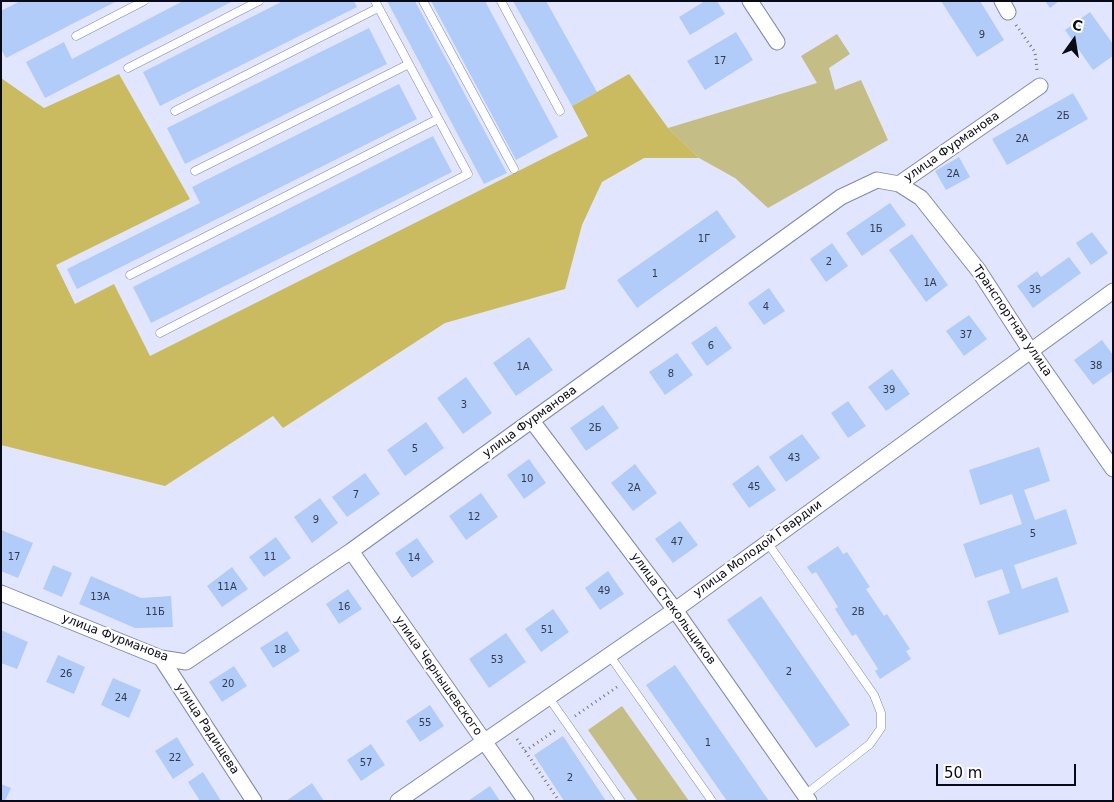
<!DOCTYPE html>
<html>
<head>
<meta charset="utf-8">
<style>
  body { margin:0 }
  #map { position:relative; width:1114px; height:802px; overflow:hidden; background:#e2e5fe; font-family:"DejaVu Sans",sans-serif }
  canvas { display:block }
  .frame { position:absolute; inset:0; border:2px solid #090a18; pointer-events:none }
  .north { position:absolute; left:1049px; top:15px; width:50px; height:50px; -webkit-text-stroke:4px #fff; paint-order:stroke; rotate:13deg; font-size:14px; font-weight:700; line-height:20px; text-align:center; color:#090a18 }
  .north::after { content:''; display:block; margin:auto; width:18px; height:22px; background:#090a18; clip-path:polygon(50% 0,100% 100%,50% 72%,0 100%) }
  .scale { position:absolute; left:936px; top:764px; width:140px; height:22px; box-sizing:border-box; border:2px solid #090a18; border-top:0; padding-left:6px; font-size:15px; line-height:18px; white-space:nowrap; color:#090a18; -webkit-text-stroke:4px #fff; paint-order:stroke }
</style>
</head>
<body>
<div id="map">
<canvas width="1114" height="802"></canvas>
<div class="frame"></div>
<div class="north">С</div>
<div class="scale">50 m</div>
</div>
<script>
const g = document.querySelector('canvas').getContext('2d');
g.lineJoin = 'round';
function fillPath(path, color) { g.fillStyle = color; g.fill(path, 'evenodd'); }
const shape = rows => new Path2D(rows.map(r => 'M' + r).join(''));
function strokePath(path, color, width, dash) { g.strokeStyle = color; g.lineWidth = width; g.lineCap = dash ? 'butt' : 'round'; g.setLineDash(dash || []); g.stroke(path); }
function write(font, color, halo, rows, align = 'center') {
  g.font = font + ' "DejaVu Sans",sans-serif'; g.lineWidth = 4.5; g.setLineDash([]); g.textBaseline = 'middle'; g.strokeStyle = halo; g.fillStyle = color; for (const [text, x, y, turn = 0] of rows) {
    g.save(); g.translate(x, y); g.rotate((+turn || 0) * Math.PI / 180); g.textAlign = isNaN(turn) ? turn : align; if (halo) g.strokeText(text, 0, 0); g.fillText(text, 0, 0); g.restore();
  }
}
const green = shape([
  [837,34,850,54,829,68,835,90,861,80,888,140,768,208,735,178,699,158,668,128,817,83,801,56],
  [622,706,689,801,638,801,588,730]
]);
const forest = shape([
  [119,74,190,199,56,265,75,304,114,284,150,356,588,136,572,106,629,74,668,128,699,158,644,158,602,182,582,225,565,289,445,323,283,428,273,416,165,486,1,445,1,78,44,108]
]);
const building = shape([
  [20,1,117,1,6,58,1,49,1,11],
  [183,1,233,1,45,98,26,62,64,42,72,59],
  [283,1,354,1,357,7,160,106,143,72],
  [387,1,415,1,507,173,484,184],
  [431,1,485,1,558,137,516,160],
  [513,1,546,1,597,92,572,106],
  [705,1,717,1,725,14,690,35,679,17],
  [941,1,980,1,1004,40,977,57],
  [1045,1,1059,1,1050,8],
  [1090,12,1113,44,1113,56,1093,70,1065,30],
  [369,28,387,64,185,164,167,128],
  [736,32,753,60,705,90,687,61],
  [399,84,417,119,77,289,67,269,200,203,192,187],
  [1073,93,1088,119,1007,165,992,139],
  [433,136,452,172,151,323,133,287],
  [959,157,970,177,946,190,935,171],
  [890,203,906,225,862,256,846,233],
  [717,210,736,237,637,308,617,280],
  [1092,232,1108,253,1091,265,1076,243],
  [912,234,948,285,926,302,889,250],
  [832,243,848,266,826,282,810,259],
  [1069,257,1081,273,1033,308,1017,286,1037,271,1041,277],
  [769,288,785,311,764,325,748,303],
  [969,315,987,339,964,356,946,331],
  [716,326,732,348,707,366,691,343],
  [529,337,553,370,516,396,493,363],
  [1102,340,1113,355,1113,371,1093,385,1074,360],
  [677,353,693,375,665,395,649,372],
  [892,369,910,394,886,411,868,387],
  [466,377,492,413,463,434,437,398],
  [848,401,866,426,848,438,831,413],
  [603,405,619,428,586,451,570,428],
  [426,422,444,448,405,476,387,450],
  [802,434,820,458,786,482,769,457],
  [1039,447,1050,481,1024,490,1035,520,1066,509,1077,544,1014,565,1022,589,1057,577,1069,612,999,635,987,601,1010,593,1002,569,975,578,963,544,1022,524,1012,494,980,505,969,470],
  [529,459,546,483,524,499,507,475],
  [635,464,657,493,633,511,611,483],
  [758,465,776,490,749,508,732,484],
  [365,473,380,494,347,517,332,497],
  [481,493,498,517,466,540,449,516],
  [320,498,338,523,312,543,294,517],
  [680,521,698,545,673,563,655,539],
  [1,530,33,543,18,578,1,571],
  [276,537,291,558,264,577,249,557],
  [417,538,434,562,412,578,395,553],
  [838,546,843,554,847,552,870,587,866,589,884,616,887,614,910,649,906,651,911,659,880,679,875,671,878,669,856,634,852,636,835,609,838,607,816,572,812,574,807,567],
  [53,565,72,573,62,597,43,589],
  [232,567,248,589,222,607,207,586],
  [608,571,624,594,600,610,585,588],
  [91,576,141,598,171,596,173,627,135,628,79,604],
  [348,589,362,609,339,624,326,604],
  [761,596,850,725,816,748,727,620],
  [553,609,569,632,541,652,525,629],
  [1,630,28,642,17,669,1,663],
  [287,631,300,651,273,668,260,648],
  [506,633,526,662,489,688,469,659],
  [58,655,85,667,74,694,46,682],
  [675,665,769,801,727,801,646,685],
  [234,666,247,686,222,702,209,682],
  [113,678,141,690,129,718,101,705],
  [430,705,444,726,420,742,406,721],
  [563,736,606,801,564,801,534,755],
  [177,737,194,765,173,779,155,751],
  [371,744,385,765,361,781,347,760],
  [203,772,221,801,200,801,188,782],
  [312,783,324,801,286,801],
  [1,784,11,788,5,801,1,801],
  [490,786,500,801,468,801]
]);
const path = shape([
  [1016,25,1035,52,1037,70],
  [575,716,617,687],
  [517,739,559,801],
  [525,751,556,730]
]);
const lane = shape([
  [423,1,514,169],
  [501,1,560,111],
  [76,36,144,1],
  [128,68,259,1],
  [175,111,378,8],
  [195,171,409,64],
  [130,275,438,119],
  [160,333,468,174,375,1],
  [767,542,874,695,881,713,881,728,870,744,805,795],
  [610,656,712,801],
  [549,698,621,801]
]);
const street = shape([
  [750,1,777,42],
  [1002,1,1008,12],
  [899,184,921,198,979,271,1030,350,1113,469],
  [532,421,675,610,809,801],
  [351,551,526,801],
  [1,593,161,658,186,662,351,551,841,197,877,180,899,184,1040,86],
  [161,658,254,801],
  [398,801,675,610,1113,291]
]);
const numberNames = [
  ["9",982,35],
  ["17",720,61],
  ["2Б",1063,116],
  ["2А",1022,139],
  ["2А",953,174],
  ["1Б",876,229],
  ["1Г",704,239],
  ["2",829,262],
  ["1",655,274],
  ["1А",930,283],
  ["35",1035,290],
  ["4",766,307],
  ["37",966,335],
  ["6",711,346],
  ["38",1096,366],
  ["1А",523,367],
  ["8",671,374],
  ["39",889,390],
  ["3",464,405],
  ["2Б",595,428],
  ["5",415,449],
  ["43",794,458],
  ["10",527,479],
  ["45",754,487],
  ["2А",634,488],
  ["7",356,495],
  ["12",474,517],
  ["9",316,520],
  ["5",1033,534],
  ["47",677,542],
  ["17",14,557],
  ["11",270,557],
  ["14",414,558],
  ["11А",227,587],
  ["49",604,591],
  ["13А",100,597],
  ["16",344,607],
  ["11Б",155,612],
  ["2В",858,612],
  ["51",547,630],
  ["18",280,650],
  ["53",497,660],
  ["2",789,672],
  ["26",66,674],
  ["20",228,684],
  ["24",121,698],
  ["55",425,723],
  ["1",708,743],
  ["22",175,758],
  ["57",366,763],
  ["2",570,778]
];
const streetNames = [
  ["улица Фурманова",952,147,-35],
  ["Транспортная улица",1012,321,56],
  ["улица Фурманова",530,422,-36],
  ["улица Молодой Гвардии",758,549,-36],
  ["улица Стекольщиков",673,609,54],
  ["улица Фурманова",115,638,21],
  ["улица Чернышевского",438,676,55],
  ["улица Радищева",207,729,57]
];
fillPath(green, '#c5bd86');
fillPath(forest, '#cabb60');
fillPath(building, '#b1ccf8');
strokePath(lane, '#8387ad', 9);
strokePath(street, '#8387ad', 17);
strokePath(path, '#727487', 3, [1, 4]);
strokePath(lane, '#fff', 8);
strokePath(street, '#fff', 15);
write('10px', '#333a50', null, numberNames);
write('12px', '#090a18', '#fff', streetNames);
</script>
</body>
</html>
